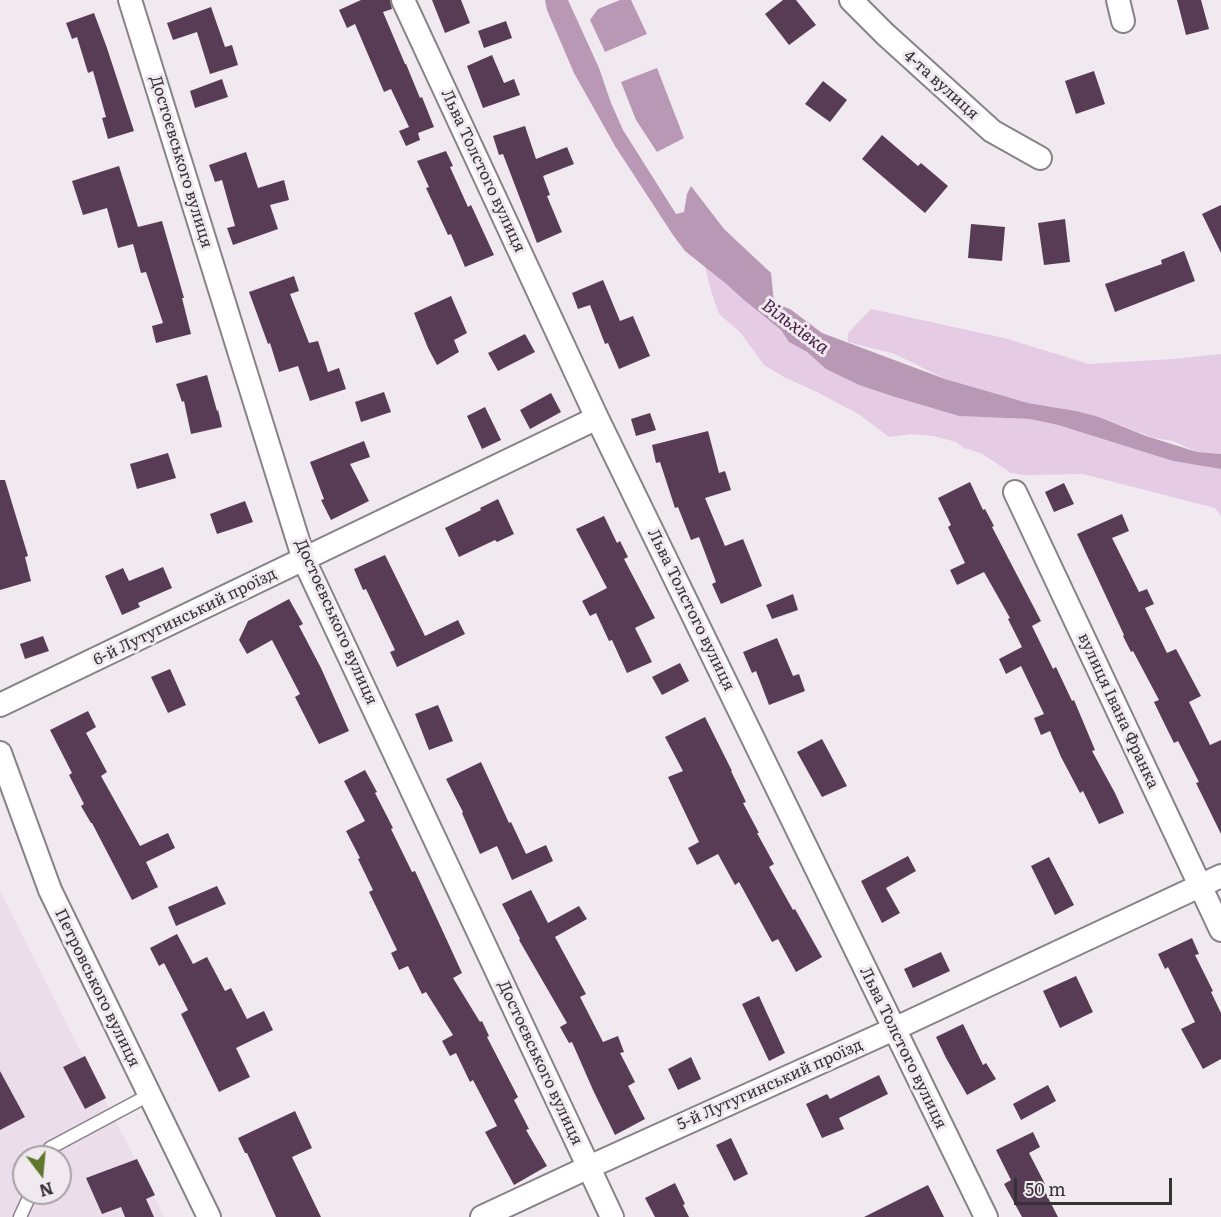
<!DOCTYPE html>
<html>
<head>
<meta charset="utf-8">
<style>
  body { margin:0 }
  #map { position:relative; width:1221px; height:1217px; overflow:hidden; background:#f0e9ef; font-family:Literata,serif }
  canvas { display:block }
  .north { position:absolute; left:12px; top:1145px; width:60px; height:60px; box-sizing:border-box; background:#f0e9ef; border:2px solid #a5a0a4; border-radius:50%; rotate:164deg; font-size:16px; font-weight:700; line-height:24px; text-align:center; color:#353234 }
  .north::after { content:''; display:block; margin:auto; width:21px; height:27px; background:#5d7629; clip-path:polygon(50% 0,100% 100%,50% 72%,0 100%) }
  .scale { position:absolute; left:1014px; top:1178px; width:158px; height:27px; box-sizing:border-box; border:3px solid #353234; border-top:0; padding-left:8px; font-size:18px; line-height:21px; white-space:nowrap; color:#353234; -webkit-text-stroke:4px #f0e9ef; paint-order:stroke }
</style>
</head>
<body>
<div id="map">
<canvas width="1221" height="1217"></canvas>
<div class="north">N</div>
<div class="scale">50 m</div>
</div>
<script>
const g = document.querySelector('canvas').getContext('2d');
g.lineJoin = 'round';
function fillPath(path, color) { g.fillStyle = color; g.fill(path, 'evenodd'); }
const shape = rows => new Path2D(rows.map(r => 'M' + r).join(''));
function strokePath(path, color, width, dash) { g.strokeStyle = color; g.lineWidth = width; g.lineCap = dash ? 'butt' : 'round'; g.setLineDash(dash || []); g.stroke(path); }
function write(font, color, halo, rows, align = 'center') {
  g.font = font + ' Literata,serif'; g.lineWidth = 6; g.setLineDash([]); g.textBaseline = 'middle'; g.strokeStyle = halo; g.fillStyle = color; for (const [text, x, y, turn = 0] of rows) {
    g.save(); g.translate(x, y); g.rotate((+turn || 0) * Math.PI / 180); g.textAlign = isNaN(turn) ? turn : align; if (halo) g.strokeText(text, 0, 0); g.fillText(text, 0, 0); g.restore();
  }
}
const built = shape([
  [0,891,112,1114,164,1217,0,1217],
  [24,1157,60,1157,60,1193,24,1193]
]);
const green = shape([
  [705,267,781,330,789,342,807,352,826,369,859,385,895,397,959,416,1030,419,1058,425,1173,461,1221,469,1221,516,1215,508,1083,474,1025,475,1011,473,981,453,964,448,956,442,934,436,911,434,889,437,860,415,817,392,784,377,764,365,740,332,719,314,711,291],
  [871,309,1004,338,1089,364,1173,359,1221,354,1221,454,1197,452,1173,441,1154,438,1099,417,1076,411,1028,403,986,391,945,379,895,354,848,342,848,333]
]);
const water = shape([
  [545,0,568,0,599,68,611,103,623,130,676,214,684,212,687,194,691,186,724,229,771,273,774,303,790,309,822,333,945,379,1028,403,1076,411,1099,417,1146,436,1197,452,1221,454,1221,469,1173,461,1058,425,1030,419,959,416,895,397,859,385,826,369,807,352,789,342,781,330,743,299,725,283,685,251,673,235,615,146,574,73,547,10],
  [620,0,631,0,647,34,605,52,590,20,598,9],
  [657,68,684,138,657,152,636,120,621,82]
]);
const building = shape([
  [361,0,390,0,392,9,383,12,405,64,406,64,420,98,422,97,434,127,418,133,420,140,406,146,399,131,409,127,391,89,384,92,355,24,347,28,339,10],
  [432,0,461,0,470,23,445,33],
  [783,0,796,0,816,25,789,45,765,14],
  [1177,0,1201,0,1209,29,1186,35],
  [211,7,225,47,232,45,238,65,210,74,197,32,173,40,167,23],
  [94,13,107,48,134,131,108,139,102,118,106,117,93,71,88,73,77,37,72,39,66,23],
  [506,21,512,38,484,48,478,31],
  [492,55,504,83,514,79,520,95,483,108,467,66],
  [1094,71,1105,104,1076,114,1065,81],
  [222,79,228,97,195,108,190,91],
  [823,81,847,100,830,122,805,104],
  [525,126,536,159,567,147,574,164,543,176,550,195,547,196,562,232,537,243,503,154,499,155,493,136],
  [882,135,918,166,921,163,948,186,925,213,862,159],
  [446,151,453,166,450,167,468,207,471,205,494,255,465,267,451,234,448,235,426,188,429,187,417,161],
  [246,152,258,188,284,180,289,200,270,205,278,229,233,245,227,228,235,226,222,180,215,182,209,165],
  [119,166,138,227,162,221,184,298,182,298,191,334,156,343,152,326,163,323,146,272,141,273,133,244,118,248,107,208,83,215,72,181],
  [1221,205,1221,253,1202,214],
  [1065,219,1070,262,1044,265,1038,223],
  [971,224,1005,227,1002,261,968,258],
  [1184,251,1195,281,1115,312,1105,284,1162,264,1161,260],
  [294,276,299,291,290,294,309,343,318,341,328,372,339,368,346,389,310,401,298,366,279,372,270,343,268,344,249,292],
  [603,280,620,321,633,316,650,356,619,369,608,343,605,344,590,305,578,309,572,293],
  [451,296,467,333,454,340,459,352,437,365,428,348,414,313],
  [525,334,535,352,498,371,488,353],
  [207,375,217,411,218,410,222,427,191,434,184,401,182,402,176,384],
  [384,392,391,412,361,422,355,402],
  [551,393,561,412,530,429,520,410],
  [485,407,501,440,482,449,467,416],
  [650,413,656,430,636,436,631,419],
  [708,431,719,473,725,471,731,490,705,498,725,546,743,539,762,586,721,604,712,584,716,582,699,537,691,540,678,507,675,508,660,462,656,463,652,445],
  [364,441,370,457,350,464,369,501,331,520,321,500,324,499,310,462],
  [168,453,176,478,137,489,130,464],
  [0,480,5,480,28,556,25,557,31,581,0,590],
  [970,482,983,510,985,509,994,526,992,527,1041,621,1032,626,1053,669,1056,667,1072,701,1074,700,1095,750,1092,751,1115,793,1124,813,1099,824,1083,791,1080,793,1061,757,1050,731,1041,735,1034,718,1044,714,1021,666,1006,674,999,659,1022,647,1008,619,1010,618,984,572,957,585,950,570,965,563,948,527,951,525,938,498],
  [1064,483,1074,504,1054,512,1045,492],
  [498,499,514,534,497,542,495,540,459,557,445,528,481,510,480,508],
  [245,501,253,522,217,534,210,514],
  [1122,514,1129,531,1112,538,1139,592,1147,589,1154,604,1145,608,1167,653,1176,649,1201,696,1189,702,1210,745,1221,740,1221,834,1196,783,1199,782,1178,741,1174,743,1165,725,1154,702,1159,700,1133,651,1131,652,1123,636,1124,635,1077,534],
  [604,516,617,543,620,541,628,557,624,559,655,618,635,628,652,662,627,673,612,640,609,641,596,613,590,616,582,601,607,588,576,529],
  [385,555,425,636,458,620,465,634,397,667,390,652,395,650,366,589,363,590,354,569],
  [163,567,172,588,138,603,140,607,122,615,105,576,123,568,129,581],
  [793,594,798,610,772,619,766,605],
  [289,599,303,624,299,626,321,668,349,731,319,744,295,697,300,694,272,640,247,654,239,640,248,621],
  [43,636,49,651,25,659,20,644],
  [777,638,793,676,799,674,805,691,769,705,756,671,752,673,743,652],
  [680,663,689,681,662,695,652,677],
  [170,669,186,705,168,713,151,677],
  [438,705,453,741,429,750,415,714],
  [88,711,96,727,86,733,107,772,101,776,140,846,168,833,175,848,146,862,158,887,132,900,92,823,91,823,81,806,84,804,69,775,72,773,50,730],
  [705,717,732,771,731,771,746,802,743,803,759,833,757,833,774,864,769,867,793,910,795,909,822,957,796,972,778,939,772,942,739,882,735,885,718,854,697,865,688,848,699,842,668,777,683,771,665,737],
  [822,739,847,786,822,797,797,752],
  [481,762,509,823,511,822,526,854,546,845,553,861,512,880,497,846,480,854,462,813,463,812,446,779],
  [365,770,377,792,375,793,393,828,391,829,412,872,415,871,462,973,453,978,480,1022,482,1021,489,1036,487,1037,518,1097,514,1100,529,1129,526,1130,547,1166,514,1185,485,1132,497,1126,473,1080,470,1082,456,1053,450,1056,442,1041,453,1035,426,992,422,994,408,966,399,970,391,953,397,950,369,892,373,890,358,859,360,858,346,831,365,821,344,781],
  [908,856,916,871,886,888,900,913,882,923,861,881],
  [1049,857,1074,905,1055,915,1031,866],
  [217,886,226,904,176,926,168,907],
  [531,890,548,923,579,906,587,919,555,937,586,994,580,997,603,1042,618,1036,624,1052,620,1053,635,1082,628,1086,645,1119,615,1135,593,1090,572,1042,569,1043,560,1027,567,1023,519,940,520,939,502,904],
  [177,934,193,964,207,957,225,991,231,988,247,1019,264,1011,273,1030,236,1048,250,1077,219,1092,181,1014,188,1010,164,963,159,966,150,948],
  [1192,938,1199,954,1195,955,1213,991,1211,992,1221,1013,1221,1059,1203,1069,1181,1029,1195,1022,1168,967,1165,969,1158,954],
  [941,952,950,971,913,988,904,969],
  [1076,976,1093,1012,1060,1028,1043,991],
  [759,996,785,1053,769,1061,742,1004],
  [963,1024,983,1065,986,1063,996,1079,967,1095,946,1058,936,1037],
  [85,1056,106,1098,85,1109,63,1067],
  [691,1057,701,1079,678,1090,668,1069],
  [0,1071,25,1117,0,1130],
  [879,1075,888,1094,839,1118,844,1129,822,1138,806,1104,827,1094,830,1099],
  [1048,1085,1056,1101,1021,1120,1013,1104],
  [295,1111,312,1148,292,1157,321,1217,276,1217,247,1153,245,1153,238,1138],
  [1033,1132,1040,1147,1029,1153,1045,1184,1042,1186,1058,1217,1022,1217,1004,1184,1011,1180,996,1150],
  [731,1138,748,1174,734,1181,716,1145],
  [137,1159,155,1195,146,1199,154,1217,125,1217,121,1207,102,1214,86,1178],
  [675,1183,685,1204,683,1205,689,1217,655,1217,645,1198],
  [928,1185,944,1217,864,1217]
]);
const lane = shape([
  [46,1157,50,1148,149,1095],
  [20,1217,31,1193]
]);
const street = shape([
  [130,0,304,560,612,1217],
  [403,0,597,418,986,1217],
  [851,0,885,34,992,131,1040,158],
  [1118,0,1123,21],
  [1015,492,1221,930],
  [0,705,597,418],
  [0,753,50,890,209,1217],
  [482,1217,589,1167,894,1029,1221,876]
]);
const streetNames = [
  ["4-та вулиця",941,85,42],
  ["Достоєвського вулиця",181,162,73],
  ["Льва Толстого вулиця",483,171,65],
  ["Льва Толстого вулиця",691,610,64],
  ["6-й Лутугинський проїзд",185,617,-26],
  ["Достоєвського вулиця",336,622,66],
  ["вулиця Івана Франка",1118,711,65],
  ["Петровського вулиця",97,988,64],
  ["Льва Толстого вулиця",903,1048,64],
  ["Достоєвського вулиця",540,1063,65],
  ["5-й Лутугинський проїзд",770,1085,-24]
];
const waterNames = [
  ["Вільхівка",795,327,37]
];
fillPath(built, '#ebdde9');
fillPath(green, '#e5cbe3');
fillPath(water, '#b898b5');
fillPath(building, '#583c55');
strokePath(lane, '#888288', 15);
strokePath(street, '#888288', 26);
strokePath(lane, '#fff', 12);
strokePath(street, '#fff', 22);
write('16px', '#353234', '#f0e9ef', streetNames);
write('italic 18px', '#492047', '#f0e9ef', waterNames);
</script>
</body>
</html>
